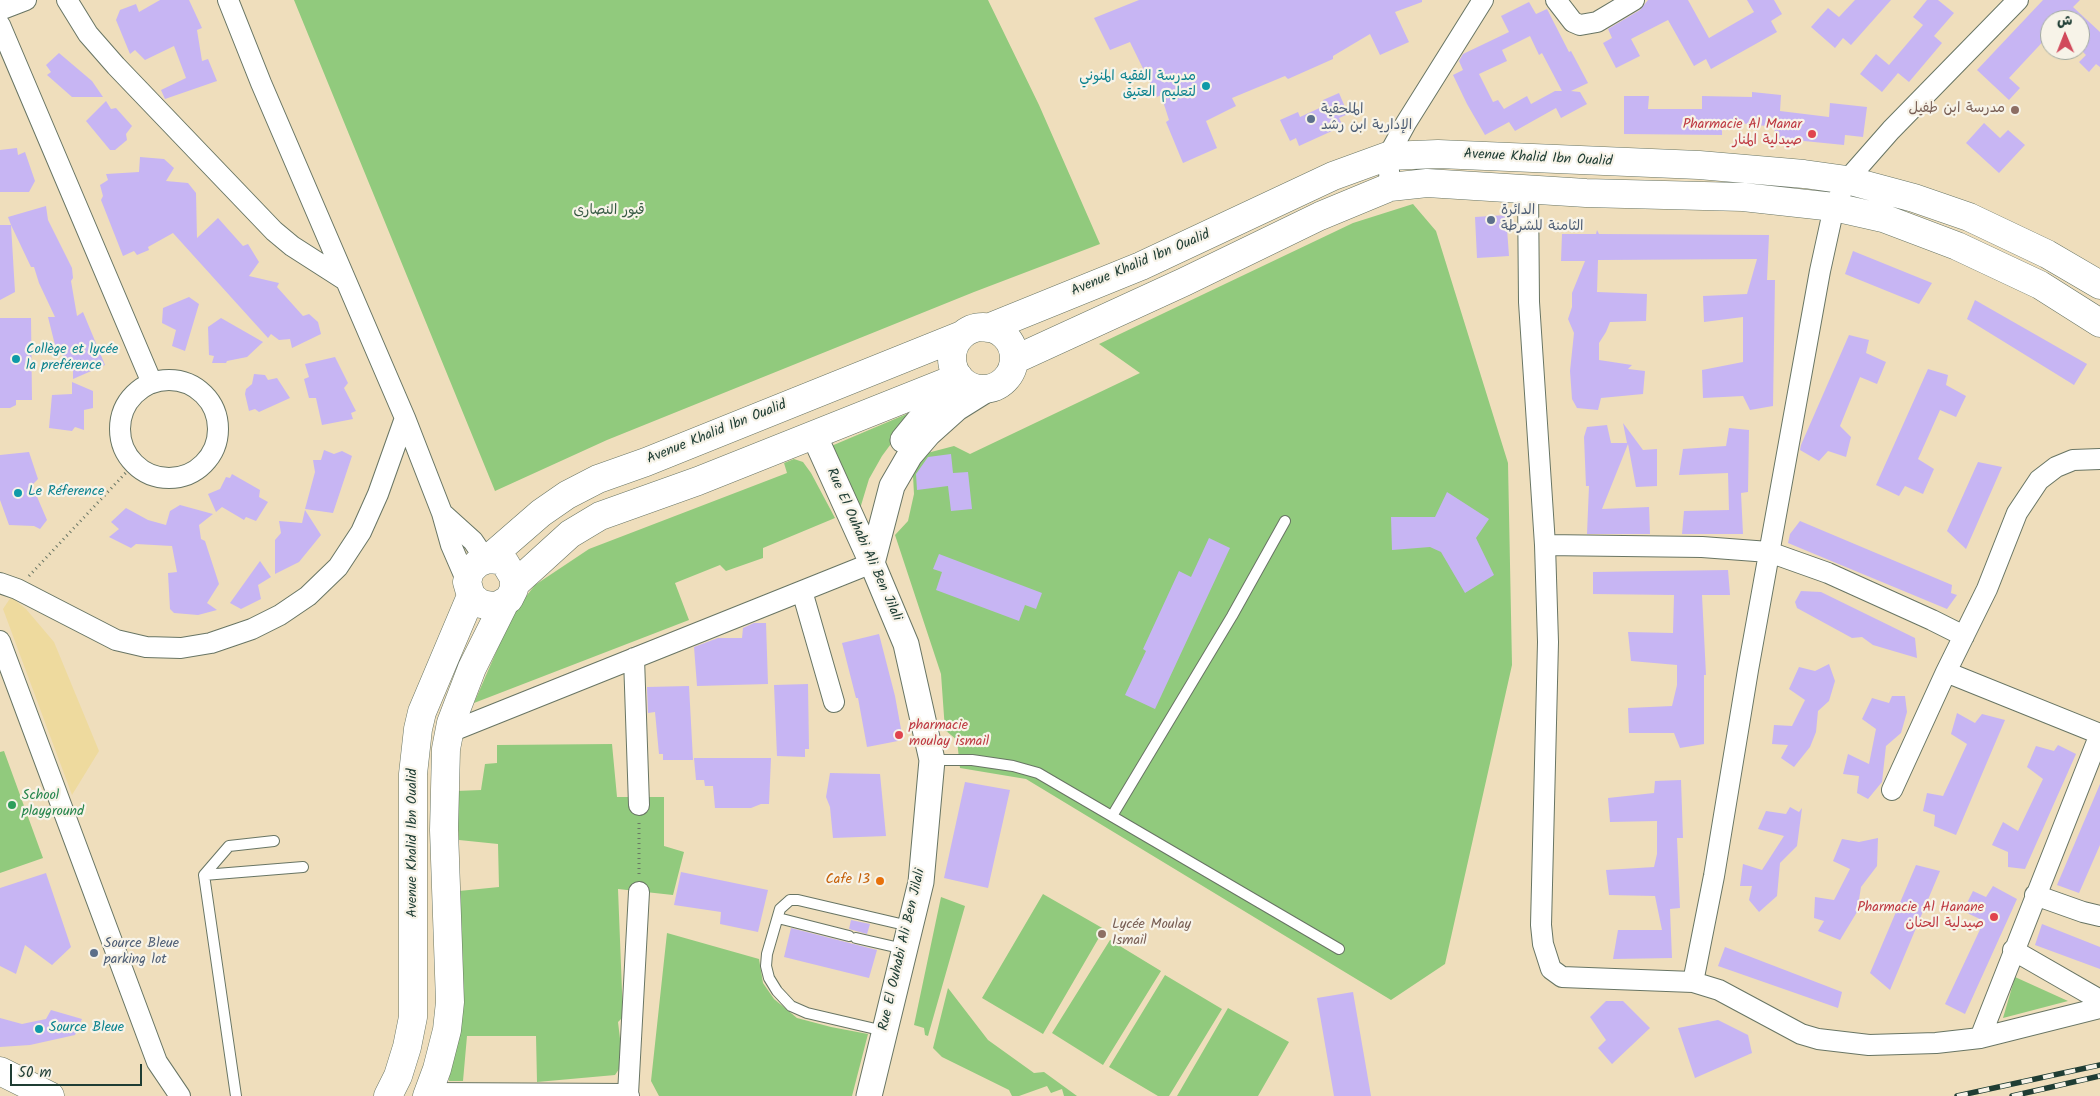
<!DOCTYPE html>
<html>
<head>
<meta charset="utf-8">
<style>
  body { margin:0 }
  #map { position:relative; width:2100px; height:1096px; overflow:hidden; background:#efdebc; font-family:Kalam,"Playpen Sans Arabic",sans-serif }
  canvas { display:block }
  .north { position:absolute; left:2040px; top:10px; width:50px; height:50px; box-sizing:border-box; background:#f7f3e8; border:1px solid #a1aaa0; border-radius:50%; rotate:359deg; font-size:14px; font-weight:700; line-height:20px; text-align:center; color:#1f3d34 }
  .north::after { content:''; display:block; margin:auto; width:18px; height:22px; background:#d1495b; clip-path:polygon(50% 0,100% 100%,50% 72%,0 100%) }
  .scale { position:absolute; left:10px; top:1064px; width:132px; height:22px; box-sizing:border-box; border:2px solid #1f3d34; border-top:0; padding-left:6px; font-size:15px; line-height:18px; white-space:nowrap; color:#1f3d34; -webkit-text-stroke:4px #f7f3e8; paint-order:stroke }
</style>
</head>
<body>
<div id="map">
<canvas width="2100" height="1096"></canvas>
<div class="north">ش</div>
<div class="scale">50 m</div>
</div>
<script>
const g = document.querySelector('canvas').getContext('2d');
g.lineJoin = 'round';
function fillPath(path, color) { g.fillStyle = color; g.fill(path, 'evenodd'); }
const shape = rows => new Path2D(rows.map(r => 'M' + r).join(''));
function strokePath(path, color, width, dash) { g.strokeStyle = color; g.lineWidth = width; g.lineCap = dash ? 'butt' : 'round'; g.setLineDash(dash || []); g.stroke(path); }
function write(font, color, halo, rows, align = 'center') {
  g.font = font + ' Kalam,"Playpen Sans Arabic",sans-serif'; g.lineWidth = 4.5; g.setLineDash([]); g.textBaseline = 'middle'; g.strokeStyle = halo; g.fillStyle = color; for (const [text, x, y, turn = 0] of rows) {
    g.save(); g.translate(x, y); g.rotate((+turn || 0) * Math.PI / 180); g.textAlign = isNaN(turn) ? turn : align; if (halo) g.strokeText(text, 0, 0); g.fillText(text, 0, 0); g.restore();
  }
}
const green = shape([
  [294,0,988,0,1039,105,1100,244,974,292,607,440,495,491],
  [1413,204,1436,231,1508,463,1512,665,1445,964,1391,1000,1026,779,960,768,957,740,945,730,941,674,895,535,908,521,914,494,912,457,954,446,970,454,1140,373,1099,344,1353,223],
  [916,410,882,456,869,479,859,512,829,447],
  [794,459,803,462,811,473,835,518,763,548,763,558,726,571,720,565,675,583,689,620,474,703,513,613,535,585,589,549,787,473,784,463],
  [612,744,617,797,664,797,664,846,684,852,673,895,618,889,623,1017,618,1022,623,1063,615,1075,537,1082,536,1036,467,1036,463,1081,449,1081,459,891,499,887,498,844,459,840,456,791,481,790,485,764,497,763,497,745],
  [4,751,43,858,0,873,0,752],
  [1043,894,1104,929,1043,1034,982,998],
  [941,897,965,906,928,1036,925,1035,924,1028,914,1025],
  [667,933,759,959,763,983,774,999,797,1018,831,1027,868,1034,852,1096,659,1096,651,1081],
  [1110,940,1161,971,1103,1065,1052,1033],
  [1165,975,1222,1009,1169,1096,1158,1096,1109,1067],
  [2015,977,2068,1001,2003,1018],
  [948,988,988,1040,1034,1073,1044,1072,1077,1096,1064,1096,1062,1089,1051,1093,1047,1086,1019,1096,1012,1096,1009,1090,942,1057,933,1048],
  [1228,1008,1289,1042,1258,1096,1177,1096]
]);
const sand = shape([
  [11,597,26,609,54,642,99,751,72,795,3,609]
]);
const building = shape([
  [160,0,189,0,202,28,197,30,202,61,208,59,217,81,165,99,161,90,186,78,174,46,145,60,135,50,130,54,116,20,120,10,136,4,139,12],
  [1139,0,1422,0,1422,2,1395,12,1409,42,1380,55,1370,34,1333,56,1333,59,1288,79,1285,76,1232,98,1236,106,1206,121,1217,148,1183,163,1166,122,1169,120,1161,95,1157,97,1130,42,1110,50,1094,18],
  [1648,0,1688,0,1709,38,1754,12,1747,0,1774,0,1782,14,1771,21,1777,32,1711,69,1706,59,1694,66,1668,20,1631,39,1640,56,1616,68,1603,43,1612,38,1608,29,1640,10],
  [1855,0,1891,0,1851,45,1843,38,1835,48,1811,27,1828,8,1839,17],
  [1927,0,1938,0,1954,13,1934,36,1942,43,1909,82,1898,73,1882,92,1860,74,1876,54,1889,65,1923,25,1913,17],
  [2043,0,2080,0,2073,7,2100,32,2100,67,2096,64,2089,72,2079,62,2086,55,2080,49,2080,20,2050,20,2050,34,2009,78,2020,88,2009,100,1977,70],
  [1529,2,1536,14,1547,9,1569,52,1571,51,1588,83,1571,91,1580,92,1587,104,1561,118,1556,108,1515,131,1509,122,1485,135,1467,104,1453,75,1463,70,1459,61,1463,54,1509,32,1501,16],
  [1530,36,1539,55,1542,53,1562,91,1555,91,1531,104,1527,96,1504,109,1498,100,1493,102,1479,74,1507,61,1502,50],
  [59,53,92,81,103,97,72,97,47,75,51,72,46,65],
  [1752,92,1781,95,1780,111,1829,117,1830,103,1867,107,1863,137,1845,135,1844,145,1774,138,1775,127,1739,123,1739,126,1722,125,1722,135,1624,134,1624,96,1649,96,1648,109,1702,109,1702,96,1752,97],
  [1339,93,1348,114,1339,118,1343,126,1299,146,1296,138,1290,141,1280,120,1298,112,1300,117,1326,105,1323,100],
  [106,101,111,109,116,108,132,126,126,134,127,140,115,150,110,150,86,121],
  [1984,123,2000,138,2008,130,2025,145,1999,173,1966,143],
  [17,148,18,155,25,152,35,181,29,192,0,192,0,150],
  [140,157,164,159,174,168,166,181,188,183,196,193,197,238,218,218,243,246,248,244,259,262,249,276,279,283,277,287,303,316,309,314,318,322,321,334,292,348,290,339,279,340,271,334,268,338,173,233,148,247,149,250,137,255,134,251,123,256,101,200,103,196,100,185,108,180,106,174,139,172],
  [46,206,48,220,72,268,73,278,71,281,77,316,83,312,105,365,73,379,73,370,62,354,57,353,48,317,55,317,39,283,34,267,31,267,11,225,15,292,0,300,0,225,11,225,8,217],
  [1506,215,1509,256,1477,258,1475,217],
  [1597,230,1599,234,1769,235,1767,280,1775,280,1773,406,1750,410,1743,396,1703,398,1702,370,1743,362,1743,317,1704,322,1703,296,1747,294,1757,259,1598,260,1597,292,1647,294,1646,321,1610,322,1606,332,1599,343,1599,360,1632,365,1628,369,1645,371,1643,394,1601,398,1598,410,1577,408,1572,399,1570,371,1574,333,1568,319,1572,307,1572,293,1585,261,1561,261,1562,234,1596,234],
  [1853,251,1932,283,1919,304,1845,274],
  [189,297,199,304,185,351,172,346,176,330,162,323,163,308],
  [1975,300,2087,364,2074,385,1967,319],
  [0,318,31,318,32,400,16,400,16,405,10,408,0,408],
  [221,318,263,342,247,357,227,361,226,363,212,363,214,356,209,355,208,327],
  [1849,335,1869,340,1866,353,1886,362,1877,384,1860,377,1840,426,1851,437,1846,457,1828,451,1819,461,1800,450,1801,445],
  [335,357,348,383,344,388,356,411,351,413,353,419,322,425,316,398,309,398,304,379,309,377,305,364],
  [1928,369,1948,375,1946,385,1966,396,1956,417,1940,410,1918,459,1934,469,1923,494,1905,486,1899,496,1876,485],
  [254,374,265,375,268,380,277,378,290,398,259,412,255,409,249,411,245,394,246,389,252,384],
  [72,382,93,391,93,408,84,410,84,430,75,427,72,431,49,428,52,395,72,394],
  [1623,423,1643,450,1657,449,1657,486,1636,487,1628,444,1602,509,1649,507,1650,534,1587,534,1589,486,1586,486,1584,437,1587,427,1607,425,1611,443,1627,443],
  [1729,428,1749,430,1748,492,1741,493,1743,534,1682,534,1684,511,1729,510,1728,473,1679,475,1683,449,1726,446],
  [324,450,334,454,342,451,352,456,333,513,305,509,315,472,313,460,321,460],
  [29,452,38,479,32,485,47,520,40,529,34,526,9,525,0,500,0,455],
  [951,454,953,473,968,472,972,509,951,511,948,486,917,490,916,474,928,457],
  [1978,462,2002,467,1966,549,1947,531],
  [232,474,260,490,259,497,268,502,256,521,246,517,244,520,222,507,216,512,208,494,220,489,226,477,230,478],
  [1447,492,1489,519,1476,538,1494,575,1465,593,1441,552,1430,547,1392,550,1391,517,1435,517],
  [180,505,213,514,199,525,201,539,205,541,219,584,207,603,217,610,198,615,174,613,170,609,168,573,177,572,172,546,136,544,131,548,109,537,119,529,111,522,126,508,148,520,166,525,170,511],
  [305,510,321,535,299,562,275,574,275,540,281,533,279,521,302,523],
  [1800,521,1952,585,1951,593,1957,595,1947,609,1788,543,1790,534],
  [1209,538,1230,548,1155,709,1125,695,1146,651,1143,649,1179,571,1191,577],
  [939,554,1042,593,1036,609,1025,605,1019,621,936,590,942,572,933,569],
  [260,561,271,577,258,585,261,599,241,609,230,603],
  [1728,570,1730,595,1702,595,1706,675,1704,675,1704,744,1680,748,1674,733,1629,733,1628,708,1672,706,1677,685,1677,665,1631,661,1628,632,1673,633,1674,595,1593,594,1593,572],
  [1801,591,1821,592,1915,638,1917,658,1873,645,1862,637,1852,638,1797,608,1795,602],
  [754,623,766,623,768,684,697,686,694,647,718,638,742,638,743,628],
  [879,634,895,696,903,740,867,747,858,698,856,698,842,643],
  [1829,664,1835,681,1829,701,1818,711,1816,732,1810,747,1794,767,1781,758,1788,745,1772,744,1774,725,1792,726,1805,700,1789,689,1799,667,1815,671],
  [808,684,809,749,805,749,805,757,777,756,774,685],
  [689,686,693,760,663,760,663,754,659,754,655,712,648,713,647,687],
  [1892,696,1905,696,1907,712,1901,733,1886,746,1882,782,1868,799,1857,793,1859,776,1843,774,1848,754,1869,764,1876,729,1862,719,1872,698,1889,703],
  [1957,713,1975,723,1982,714,2005,720,1956,835,1934,826,1935,815,1923,811,1927,793,1943,796,1967,744,1951,734],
  [2058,745,2076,754,2025,869,2008,867,2008,852,1992,845,2003,822,2018,831,2043,779,2027,767,2036,746,2054,751],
  [694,758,771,758,769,804,761,804,751,808,715,808,713,786,705,786,704,780,696,780],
  [830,773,880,774,886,836,833,838,830,807,826,797],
  [1681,780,1683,838,1677,838,1680,908,1670,909,1672,958,1613,959,1618,930,1662,930,1655,896,1609,895,1606,870,1654,867,1657,854,1657,821,1610,822,1608,798,1654,793,1655,781],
  [965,782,1010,790,988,888,944,878],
  [2100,784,2100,845,2079,893,2057,885],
  [1790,807,1799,812,1802,808,1797,846,1780,863,1777,896,1759,912,1749,900,1752,886,1740,886,1743,864,1762,870,1784,836,1758,829,1766,811,1786,814],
  [1878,838,1877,866,1861,887,1857,912,1840,940,1818,931,1824,921,1814,918,1815,897,1834,900,1850,869,1833,861,1842,839,1859,842],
  [1916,865,1940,871,1890,990,1870,973],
  [681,872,768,890,758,932,720,924,721,912,674,905],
  [46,873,71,947,52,965,25,945,16,974,0,966,0,888],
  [1993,886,2017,899,1965,1014,1945,1004,1984,921,1963,911,1973,891,1986,897],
  [851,920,870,924,867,934,849,929],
  [2042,924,2100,947,2100,969,2035,945],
  [791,928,877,950,869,978,784,957],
  [1725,947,1842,992,1838,1008,1718,966],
  [1353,992,1371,1096,1334,1096,1317,998],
  [1606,1001,1623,1001,1650,1028,1612,1064,1598,1048,1606,1040,1590,1017],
  [51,1010,82,1019,75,1035,30,1045,0,1047,0,1018,22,1024,46,1019],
  [1718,1020,1748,1035,1752,1053,1695,1078,1678,1028]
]);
const path = shape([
  [29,576,134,464],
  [639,823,639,874]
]);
const service = shape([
  [932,760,972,760,1013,766,1038,773,1339,949],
  [1112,816,1232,616,1285,521],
  [204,875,303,867],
  [778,918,849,936],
  [856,938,904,949],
  [884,1031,807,1013,791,1006,777,991,769,978,766,966,767,954,780,909,790,900,798,900,909,926],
  [236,1096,204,875,229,846,274,841]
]);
const minor = shape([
  [67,0,88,34,116,66,274,231,292,246,345,280],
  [228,0,261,83,405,418,442,513,451,545,467,582],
  [1556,0,1573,22,1580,25,1597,22,1634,0],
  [0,10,26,0],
  [0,25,152,383],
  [1390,187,1388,156,1406,123,1483,0],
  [1528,189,1529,302,1545,545,1548,642,1541,925,1543,944,1551,969,1562,977,1693,982,1719,990,1801,1034,1818,1039,1869,1045,1936,1043,1980,1038,2100,1008],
  '120 429a49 49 0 1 1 98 0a49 49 0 1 1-98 0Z',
  [442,513,473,541,486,560],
  [1545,545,1702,547,1769,552,1828,573,1932,620,1964,636],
  [0,583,17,589,116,640,146,647,181,648,211,643,252,629,280,615,308,596,338,567,361,532,378,494,405,418],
  [802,591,834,702],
  [0,641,157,1062,180,1096],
  [634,658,639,805],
  [1946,672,2100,734],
  [450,732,872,563],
  [1892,790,1946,672,1987,589,2017,513,2039,480,2056,467,2073,460,2100,459],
  [2035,895,2083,912,2100,916],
  [2013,950,2100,1000],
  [1693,982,1714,876,1748,670,1820,271,1834,207,1847,180,1891,130,2018,0],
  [1980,1038,2100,734],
  [428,1093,628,1094,629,1096],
  [628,1094,639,892]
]);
const tertiary = shape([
  [814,435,872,563,906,644,932,760,921,882,869,1096],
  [903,440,930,407,945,395,965,383],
  [872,563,892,486,910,455,928,434,957,408,989,388]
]);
const secondary = shape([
  '952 358a31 31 0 1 1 62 0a31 31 0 1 1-62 0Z',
  [988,328,1141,266,1333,176,1388,156,1438,154,1699,165,1804,174,1847,180,1914,198,1969,217,2047,254,2100,285],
  [1014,360,1184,282,1320,216,1390,187,1427,183,1586,193,1743,197,1834,207,1883,218,1957,246,2040,285,2100,323],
  [488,559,499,560,505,563,514,578,514,589,509,599,499,605,493,606,481,604,471,596,467,582,470,571,478,563,488,559,541,513,567,495,598,479,646,462,962,335],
  [515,584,570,534,600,516,698,481,959,377],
  [0,1071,50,1096],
  [388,1096,398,1076,407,1047,413,1017,413,774,418,729,422,712,471,596],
  [427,1096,437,1069,447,1030,450,1002,444,830,446,749,451,723,472,668,505,602]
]);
const rail = shape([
  [1957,1096,2100,1065],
  [2012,1096,2100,1076]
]);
const markers = [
  [1206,86,5,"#0f9aa8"],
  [2015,110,5,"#8d6e63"],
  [1311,119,5,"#5c6f8a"],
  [1812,134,5,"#e0444e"],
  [1491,220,5,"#5c6f8a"],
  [16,359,5,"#0f9aa8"],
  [18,493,5,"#0f9aa8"],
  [899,735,5,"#e0444e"],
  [12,805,5,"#2e9e5b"],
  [880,881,5,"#e8710a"],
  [1994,917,5,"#e0444e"],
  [1102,934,5,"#8d6e63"],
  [94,953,5,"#5c6f8a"],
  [39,1029,5,"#0f9aa8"]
];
const cultureNames = [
  ["مدرسة الفقيه المنوني",1196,78,"right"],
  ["لتعليم العتيق",1196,94,"right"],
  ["Collège et lycée",26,351],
  ["la preférence",26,367],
  ["Le Réference",28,493],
  ["Source Bleue",49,1029]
];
const educationNames = [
  ["مدرسة ابن طفيل",2005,110],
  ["Lycée Moulay",1112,926,"left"],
  ["Ismail",1112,942,"left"]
];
const serviceNames = [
  ["الملحقية",1321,111],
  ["الإدارية ابن رشد",1321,127],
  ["الدائرة",1501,212],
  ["الثامنة للشرطة",1501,228],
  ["Source Bleue",104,945],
  ["parking lot",104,961]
];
const healthNames = [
  ["Pharmacie Al Manar",1802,126],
  ["صيدلية المنار",1802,142],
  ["pharmacie",909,727,"left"],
  ["moulay ismail",909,743,"left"],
  ["Pharmacie Al Hanane",1984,909],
  ["صيدلية الحنان",1984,925]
];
const streetNames = [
  ["Avenue Khalid Ibn Oualid",1538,159,3],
  ["Avenue Khalid Ibn Oualid",1141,264,-23],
  ["Avenue Khalid Ibn Oualid",717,433,-22],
  ["Rue El Ouhabi Ali Ben Jilali",863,545,66],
  ["Avenue Khalid Ibn Oualid",414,843,-90],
  ["Rue El Ouhabi Ali Ben Jilali",903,950,-77]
];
const parkNames = [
  ["قبور النصارى",609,212]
];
const leisureNames = [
  ["School",22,797],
  ["playground",22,813]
];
const foodNames = [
  ["Cafe 13",870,881]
];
fillPath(green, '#91ca7d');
fillPath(sand, '#eeda9e');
fillPath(building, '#c7b5f3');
strokePath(service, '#687564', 12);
strokePath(minor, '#687564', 22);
strokePath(tertiary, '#687564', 27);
strokePath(secondary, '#687564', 29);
strokePath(path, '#687564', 3, [1, 4]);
strokePath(service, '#fff', 10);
strokePath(minor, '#fff', 20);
strokePath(tertiary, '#fff', 25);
strokePath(secondary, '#fff', 28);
strokePath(rail, '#1f3d34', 5.5);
strokePath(rail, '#f7f3e8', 4, [11]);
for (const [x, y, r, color] of markers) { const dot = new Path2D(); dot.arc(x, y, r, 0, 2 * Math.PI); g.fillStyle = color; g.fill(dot); strokePath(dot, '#f7f3e8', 2); }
write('14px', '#0d838f', '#f7f3e8', cultureNames, 'left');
write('14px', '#785e54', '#f7f3e8', educationNames, 'right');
write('14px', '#4e5e75', '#f7f3e8', serviceNames, 'left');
write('14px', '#be3a42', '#f7f3e8', healthNames, 'right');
write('14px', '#1f3d34', '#f7f3e8', streetNames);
write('14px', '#365943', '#f7f3e8', parkNames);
write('14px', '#27864d', '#f7f3e8', leisureNames, 'left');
write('14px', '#c56008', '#f7f3e8', foodNames, 'right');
</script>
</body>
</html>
